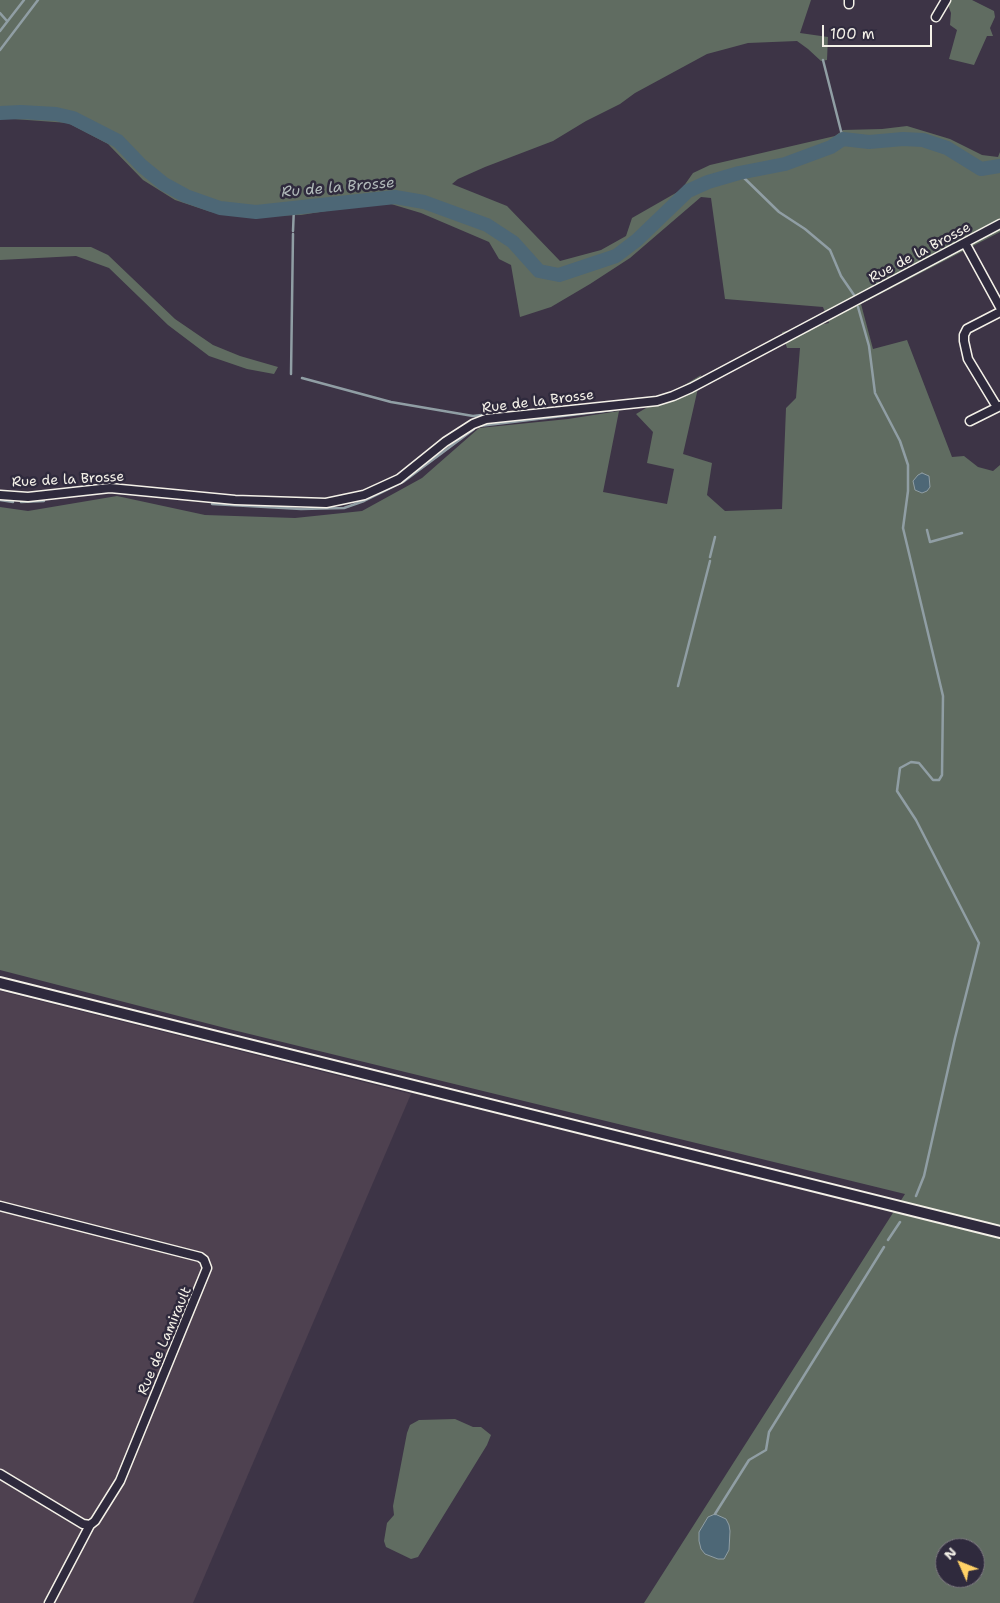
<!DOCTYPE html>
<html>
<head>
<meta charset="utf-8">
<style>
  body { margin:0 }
  #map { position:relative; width:1000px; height:1603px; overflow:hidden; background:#3d3446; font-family:"Shantell Sans",sans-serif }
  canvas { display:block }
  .north { position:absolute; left:935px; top:1538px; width:50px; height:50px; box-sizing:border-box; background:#2f2a3d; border:1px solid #7e7a81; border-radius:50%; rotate:314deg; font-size:14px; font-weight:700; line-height:20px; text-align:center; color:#f4f1e8 }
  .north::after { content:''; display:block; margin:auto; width:18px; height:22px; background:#ffd166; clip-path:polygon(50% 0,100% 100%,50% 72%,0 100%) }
  .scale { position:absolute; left:822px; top:25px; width:110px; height:22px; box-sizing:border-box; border:2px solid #f4f1e8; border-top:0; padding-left:6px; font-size:15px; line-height:18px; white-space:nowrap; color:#f4f1e8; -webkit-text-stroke:4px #2f2a3d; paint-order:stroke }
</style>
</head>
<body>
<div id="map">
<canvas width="1000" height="1603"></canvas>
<div class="north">N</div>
<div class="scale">100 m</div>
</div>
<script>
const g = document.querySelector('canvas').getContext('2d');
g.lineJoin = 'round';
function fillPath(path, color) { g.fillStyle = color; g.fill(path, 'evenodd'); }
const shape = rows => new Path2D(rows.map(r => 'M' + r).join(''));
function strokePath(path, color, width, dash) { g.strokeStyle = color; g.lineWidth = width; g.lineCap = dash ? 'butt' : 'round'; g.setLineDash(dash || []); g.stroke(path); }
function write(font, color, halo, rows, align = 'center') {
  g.font = font + ' "Shantell Sans",sans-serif'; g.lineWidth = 5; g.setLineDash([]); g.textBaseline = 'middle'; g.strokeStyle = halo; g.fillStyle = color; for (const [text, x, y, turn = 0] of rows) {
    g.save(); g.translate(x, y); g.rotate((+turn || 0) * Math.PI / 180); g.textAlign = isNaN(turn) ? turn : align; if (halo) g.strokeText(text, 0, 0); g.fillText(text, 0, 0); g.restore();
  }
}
const built = shape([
  [0,991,411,1094,193,1603,0,1603]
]);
const green = shape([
  [0,0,811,0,800,33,828,37,827,60,821,61,808,49,797,41,748,43,707,54,635,93,620,104,586,121,553,141,485,167,458,179,452,184,507,206,560,261,601,250,626,236,632,218,681,190,693,173,710,165,835,136,843,130,882,129,907,126,950,139,982,155,998,157,1000,152,1000,232,861,304,873,349,907,340,952,457,964,456,978,467,993,471,1000,465,1000,1603,644,1603,905,1194,229,1029,0,970,0,507,28,511,117,496,205,515,295,518,362,511,422,478,479,428,568,419,619,411,603,492,667,504,674,469,647,463,653,432,636,414,701,375,683,454,712,463,707,495,725,511,782,509,786,408,796,398,800,348,787,348,782,332,829,323,823,307,725,299,711,198,701,197,630,258,590,284,551,307,520,317,511,265,499,259,489,242,421,213,391,204,358,206,301,215,246,216,211,212,175,200,143,180,108,144,68,123,0,118],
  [945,1548,975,1548,975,1578,945,1578],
  [950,0,972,0,994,11,995,17,990,28,993,36,987,36,974,65,949,59,957,30,950,25,951,13,948,5],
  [0,247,91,247,108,255,175,319,213,345,240,356,278,367,274,374,247,369,209,356,168,325,109,268,76,256,0,260],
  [455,1419,473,1427,481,1427,491,1435,487,1445,418,1557,411,1559,386,1547,384,1541,387,1523,394,1515,393,1506,407,1433,410,1425,419,1420]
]);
const water = shape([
  [922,473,929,476,930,487,927,491,922,493,915,490,913,481,918,475,922,473],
  [715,1514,726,1519,729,1525,730,1531,729,1550,724,1559,718,1559,705,1554,701,1549,699,1541,699,1532,708,1517,715,1514]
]);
const stream = shape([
  [0,13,7,21],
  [0,31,24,0],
  [0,50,38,0],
  [823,60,843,139],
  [739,173,779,212,805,229,830,250,841,276,854,295],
  [293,231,294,207],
  [858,307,869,346,875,393,900,441,908,465,908,491,903,528,943,696,942,775,939,780,933,780,919,763,911,762,900,768,897,791,916,820,979,943,955,1038,924,1176,916,1196],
  [291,374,293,234],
  [302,378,391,402,473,416,508,412],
  [479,426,613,410],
  [0,500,13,502],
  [21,502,44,501],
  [212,504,301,509,344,508,364,501,403,482,474,429],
  [927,530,930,542,962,533],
  [710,557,715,537],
  [678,686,710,561],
  [888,1240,900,1222],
  [715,1514,749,1460,766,1450,769,1432,884,1247]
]);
const river = shape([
  [0,113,21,112,56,114,73,118,118,141,142,166,164,184,186,196,220,208,256,212,395,197,424,202,487,225,513,242,539,271,559,275,616,256,637,240,688,191,708,182,739,173,785,164,831,147,843,139,869,142,903,139,923,140,947,148,981,169,1000,166]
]);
const minor = shape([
  [849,4,849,0],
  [936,17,946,0],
  [965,243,1000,307],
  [997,407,968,359,964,341,964,335,967,329,1000,312],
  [970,421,1000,406],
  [0,495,28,497,110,488,235,500,326,503,364,495,399,479,445,442,473,424,486,419,657,401,673,396,691,388,1000,224],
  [0,1206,200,1257,204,1260,207,1268,120,1481,95,1521,90,1525,49,1603],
  [0,1474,83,1524,90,1525]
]);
const major = shape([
  [0,983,1000,1232]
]);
const streetNames = [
  ["Rue de la Brosse",920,253,-28],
  ["Rue de la Brosse",538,402,-7],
  ["Rue de la Brosse",68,480,-3],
  ["Rue de Lamirault",165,1341,-67]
];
const waterNames = [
  ["Ru de la Brosse",338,188,-5]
];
fillPath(built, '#4e4150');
fillPath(green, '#606c61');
fillPath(water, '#4d6776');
strokePath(water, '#909ea4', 1);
strokePath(stream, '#909ea4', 2.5);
strokePath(river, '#4d6776', 14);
strokePath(minor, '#f4f1e8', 11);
strokePath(major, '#f4f1e8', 14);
strokePath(minor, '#2f2a3d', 8);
strokePath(major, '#2f2a3d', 10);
write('14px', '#f4f1e8', '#2f2a3d', streetNames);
write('italic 15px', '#b1baba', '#2f2a3d', waterNames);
</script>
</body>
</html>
